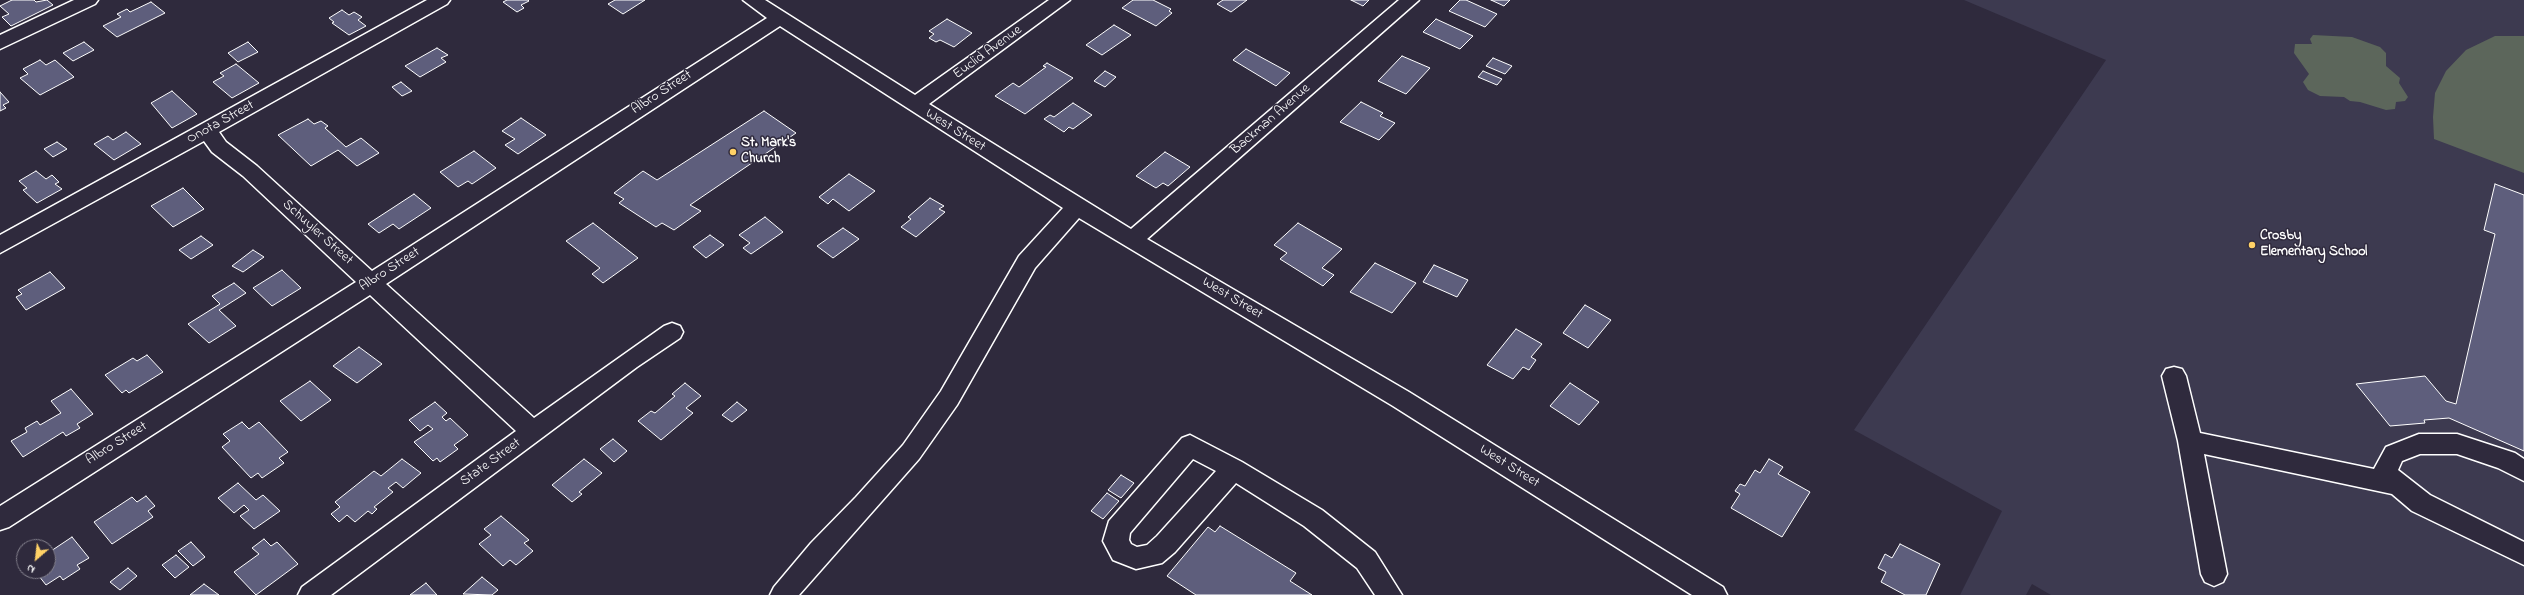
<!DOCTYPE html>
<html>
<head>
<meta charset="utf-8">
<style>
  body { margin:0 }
  #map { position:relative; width:2524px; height:595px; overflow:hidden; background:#2f2a3d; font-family:"Indie Flower",sans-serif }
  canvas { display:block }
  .north { position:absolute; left:16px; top:539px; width:40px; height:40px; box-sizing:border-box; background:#2f2a3d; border:1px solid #827f8b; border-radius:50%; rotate:208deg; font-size:11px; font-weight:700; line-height:16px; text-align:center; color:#fff }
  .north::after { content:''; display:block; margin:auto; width:14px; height:18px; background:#ffd166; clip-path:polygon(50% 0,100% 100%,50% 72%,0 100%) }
</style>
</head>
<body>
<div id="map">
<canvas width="2524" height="595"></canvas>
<div class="north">N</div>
</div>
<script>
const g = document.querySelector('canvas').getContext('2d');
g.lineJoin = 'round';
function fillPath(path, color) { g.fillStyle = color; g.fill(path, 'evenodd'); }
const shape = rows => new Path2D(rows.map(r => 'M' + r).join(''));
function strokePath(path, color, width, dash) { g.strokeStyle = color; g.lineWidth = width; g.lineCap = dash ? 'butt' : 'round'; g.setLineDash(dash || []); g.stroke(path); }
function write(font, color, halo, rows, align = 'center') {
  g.font = font + ' "Indie Flower",sans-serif'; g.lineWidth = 3; g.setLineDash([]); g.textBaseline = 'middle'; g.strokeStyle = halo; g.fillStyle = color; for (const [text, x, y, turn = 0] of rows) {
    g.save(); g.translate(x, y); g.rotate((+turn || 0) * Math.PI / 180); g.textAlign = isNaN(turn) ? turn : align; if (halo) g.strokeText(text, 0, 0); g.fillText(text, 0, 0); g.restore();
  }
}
const built = shape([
  [1964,0,2524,0,2524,595,2051,595,2032,584,2026,595,1960,595,2002,511,1854,430,2106,60]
]);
const green = shape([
  [2313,35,2352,37,2380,47,2386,53,2386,66,2400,78,2399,83,2408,97,2405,101,2396,102,2395,109,2386,110,2360,102,2350,101,2344,97,2320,96,2308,90,2303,82,2309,74,2294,53,2295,44,2312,44,2310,39],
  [2495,36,2524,36,2524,173,2434,139,2433,117,2435,93,2446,71,2466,50]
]);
const building = shape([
  [12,0,34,0,36,2,47,0,53,5,11,26,2,17,9,14,0,6,12,0],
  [507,0,528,0,529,1,521,5,524,8,517,12,503,2,507,0],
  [615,0,645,0,623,14,608,4,615,0],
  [1133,0,1153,0,1171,9,1169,11,1172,13,1156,26,1122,8,1133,0],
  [1223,0,1247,0,1231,12,1217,4,1223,0],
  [1351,0,1369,0,1363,6,1351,0],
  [1460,0,1466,0,1497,14,1485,27,1449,11,1460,0],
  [1491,0,1510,0,1504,6,1491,0],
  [151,2,165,13,117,37,103,26,121,17,117,14,127,9,130,12,151,2],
  [342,10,349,15,354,12,362,17,358,20,366,26,349,35,332,23,334,22,329,18,342,10],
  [947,19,972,33,954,47,940,40,936,42,929,38,934,34,929,31,947,19],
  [1436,19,1473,36,1460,49,1423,32,1436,19],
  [1114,25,1131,35,1102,55,1086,45,1114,25],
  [84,42,94,50,73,61,63,53,84,42],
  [248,42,258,52,238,62,228,53,248,42],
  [437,48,448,55,441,58,446,62,420,77,405,66,437,48],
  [1246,49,1290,73,1276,86,1233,60,1246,49],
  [1402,56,1430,68,1406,94,1378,81,1402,56],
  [1493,58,1512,66,1505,74,1486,66,1493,58],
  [40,60,46,65,55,60,74,77,40,95,20,78,28,74,23,69,40,60],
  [1047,63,1073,78,1025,114,995,96,1013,83,1019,87,1046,67,1043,66,1047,63],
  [236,64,259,83,232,98,213,82,224,76,220,73,236,64],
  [1105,71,1116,77,1105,87,1094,81,1105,71],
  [1483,71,1502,79,1497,85,1478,77,1483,71],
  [401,82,412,91,402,96,392,87,401,82],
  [172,91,197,114,172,128,151,103,172,91],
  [0,92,9,102,3,105,6,108,0,111,0,92],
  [1361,102,1383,113,1380,116,1395,123,1379,140,1340,122,1361,102],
  [1073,103,1092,115,1073,129,1069,127,1064,132,1044,119,1050,115,1054,117,1073,103],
  [764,111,796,133,690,205,701,211,674,230,662,223,656,227,619,203,624,199,614,193,643,171,657,180,764,111],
  [521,118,546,135,518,154,505,145,515,139,502,131,521,118],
  [308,119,314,124,321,121,328,126,325,128,346,147,361,138,379,153,357,166,338,150,311,166,278,135,308,119],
  [126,132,141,144,114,160,94,144,108,136,113,140,126,132],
  [57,142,67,149,53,157,44,149,57,142],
  [474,151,496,168,472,184,468,181,458,187,440,172,474,151],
  [1165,152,1190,167,1168,186,1163,183,1156,188,1136,176,1165,152],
  [36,171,46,179,52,175,59,182,55,184,62,189,37,203,23,190,27,188,19,181,36,171],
  [849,174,875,191,849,211,833,199,828,204,819,197,849,174],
  [2495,184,2524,195,2524,451,2449,418,2424,420,2425,423,2390,426,2356,384,2425,376,2446,401,2456,404,2495,234,2484,230,2495,184],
  [183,188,204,209,173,227,151,206,183,188],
  [414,194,431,208,399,229,393,224,379,233,368,224,414,194],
  [930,198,944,206,939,209,945,212,916,237,901,227,911,219,908,217,930,198],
  [765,217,783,232,751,254,743,248,750,243,739,235,765,217],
  [593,223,638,258,603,283,592,274,600,268,566,241,593,223],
  [1298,223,1342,249,1322,268,1334,275,1323,286,1280,259,1287,253,1274,245,1298,223],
  [843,228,859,239,833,258,817,246,843,228],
  [710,235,724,245,706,258,693,247,710,235],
  [201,236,213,245,191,259,179,250,201,236],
  [253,250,264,257,243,272,232,266,253,250],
  [1375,263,1416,283,1392,313,1350,292,1375,263],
  [1434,265,1468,280,1457,297,1423,282,1434,265],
  [282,270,301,288,272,306,253,288,282,270],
  [50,272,65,288,26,310,16,297,22,294,18,290,50,272],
  [234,283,246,293,219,310,236,326,209,343,188,324,220,304,212,296,234,283],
  [1585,305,1611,320,1588,348,1563,333,1585,305],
  [1516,329,1542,344,1531,357,1536,360,1529,370,1523,367,1513,379,1487,365,1516,329],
  [359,347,382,364,357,383,333,366,359,347],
  [147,355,163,372,129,393,126,390,122,393,105,375,133,358,137,361,147,355],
  [310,381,331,400,301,421,280,401,310,381],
  [685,383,701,396,686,408,693,413,661,440,638,421,651,411,655,413,675,396,672,394,685,383],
  [1570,383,1599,402,1579,425,1550,406,1570,383],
  [71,389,93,414,77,424,80,428,66,436,63,432,23,457,11,441,27,432,25,428,37,421,40,425,61,413,51,401,71,389],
  [435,402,447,413,442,417,446,421,450,418,468,435,454,445,458,449,440,462,437,458,433,461,414,442,433,429,428,425,420,431,409,420,435,402],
  [737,402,747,410,732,422,722,415,737,402],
  [242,422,249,429,259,422,288,452,279,458,284,463,262,478,258,473,251,478,222,447,230,441,223,434,242,422],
  [613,439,627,451,614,462,600,449,613,439],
  [402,459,421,473,403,488,396,482,388,488,393,492,374,507,377,509,372,514,368,511,355,522,347,515,339,522,331,514,340,507,335,502,374,471,381,476,402,459],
  [584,459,602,473,579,492,582,494,572,502,552,485,584,459],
  [1769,459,1783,467,1778,474,1810,492,1782,537,1731,508,1740,494,1735,491,1740,484,1745,486,1755,470,1760,473,1769,459],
  [1121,475,1134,483,1121,498,1108,490,1121,475],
  [238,483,256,500,263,495,280,511,254,529,240,516,249,510,244,505,234,513,218,498,238,483],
  [1107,493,1119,501,1103,519,1091,511,1107,493],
  [146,496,155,506,148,511,153,517,112,544,94,522,132,497,137,502,146,496],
  [501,516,529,540,524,543,533,551,516,565,510,560,503,566,479,544,491,535,484,529,501,516],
  [1220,526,1296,573,1290,581,1312,595,1196,595,1167,576,1208,527,1215,532,1220,526],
  [72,537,89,558,77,565,80,569,63,580,60,576,46,585,35,571,48,571,48,553,72,537],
  [264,539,271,546,277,542,298,564,256,595,234,572,259,554,252,548,264,539],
  [191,542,205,557,193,566,178,551,191,542],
  [1900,544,1940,564,1926,595,1905,595,1881,582,1886,572,1878,568,1885,554,1892,558,1900,544],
  [176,555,189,567,175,578,162,565,176,555],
  [128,568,137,576,120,590,110,582,128,568],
  [482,577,498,590,492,595,463,594,482,577],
  [426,583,437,595,410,595,426,583],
  [204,584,219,595,190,595,204,584]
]);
const minor = shape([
  [74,0,98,0,95,4,0,49,0,35,74,0],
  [427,0,450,0,447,4,219,132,226,142,257,166,372,271,767,18,743,0,765,0,915,95,1049,0,1070,0,929,104,1131,229,1399,0,1419,0,1147,239,1409,392,1723,587,1727,595,1692,595,1393,406,1079,218,1035,268,957,405,919,459,799,595,770,595,774,587,811,543,856,497,903,445,941,391,1019,256,1063,208,780,26,386,284,534,418,664,326,672,323,680,326,683,332,680,338,637,367,331,595,298,595,302,587,516,431,370,295,9,527,0,530,0,506,356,282,243,176,212,152,204,141,0,253,0,235,427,0],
  [2174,367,2182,369,2186,376,2200,433,2374,469,2386,447,2419,434,2457,434,2515,453,2524,459,2524,481,2498,468,2457,454,2420,454,2402,461,2398,470,2430,495,2524,542,2524,565,2412,511,2392,494,2204,454,2227,574,2223,582,2214,586,2205,582,2201,574,2178,441,2162,376,2166,369,2174,367],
  [1190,435,1242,462,1322,510,1375,552,1402,595,1375,595,1357,568,1304,526,1236,483,1175,552,1162,563,1136,569,1113,560,1103,541,1109,521,1182,438,1190,435],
  [1193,459,1216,471,1157,536,1147,545,1137,547,1131,544,1129,540,1130,533,1193,459]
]);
const markers = [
  [733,152,4,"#ffd166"],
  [2252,245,4,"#ffd166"]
];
const streetNames = [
  ["Euclid Avenue",988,53,-36],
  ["Albro Street",662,93,-33],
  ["Backman Avenue",1271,120,-41],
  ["Onota Street",221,123,-29],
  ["West Street",955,131,32],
  ["Schuyler Street",317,233,42],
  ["Albro Street",390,270,-33],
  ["West Street",1232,299,31],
  ["Albro Street",117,444,-32],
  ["State Street",491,463,-36],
  ["West Street",1509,467,32]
];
const poiNames = [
  ["St. Mark's",741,144],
  ["Church",741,160],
  ["Crosby",2260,237],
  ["Elementary School",2260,253]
];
fillPath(built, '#3d3a50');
fillPath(green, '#5c665b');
fillPath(building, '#5e5e7c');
strokePath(building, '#fff', 1);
strokePath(minor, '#fff', 3);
fillPath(minor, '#2f2a3d');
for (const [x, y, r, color] of markers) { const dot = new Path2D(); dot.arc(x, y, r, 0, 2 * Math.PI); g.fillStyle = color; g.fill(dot); strokePath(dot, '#2f2a3d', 1.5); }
write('14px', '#fff', '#2f2a3d', streetNames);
write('bold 14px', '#fff', '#2f2a3d', poiNames, 'left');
</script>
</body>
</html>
